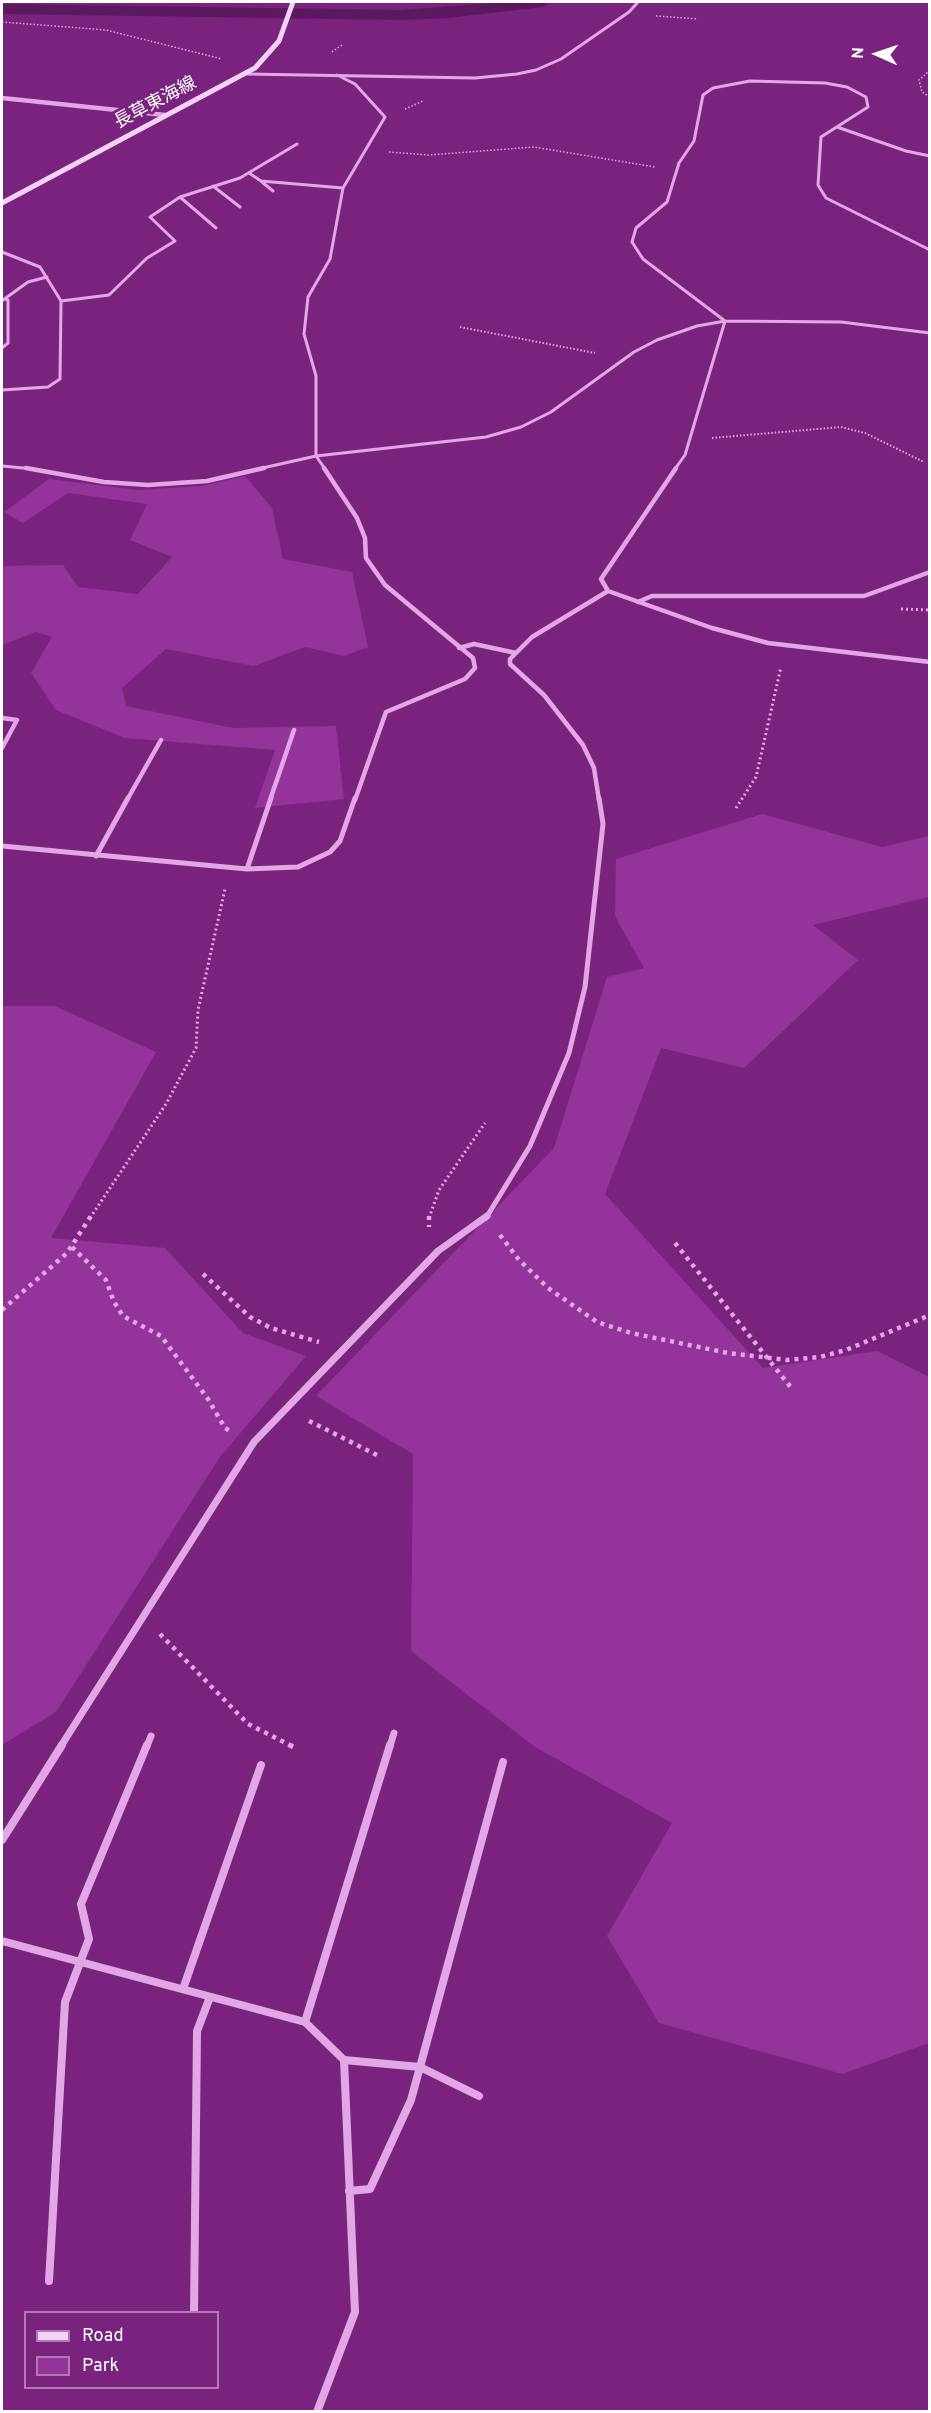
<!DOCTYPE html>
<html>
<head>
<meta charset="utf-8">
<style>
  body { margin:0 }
  #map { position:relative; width:931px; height:2413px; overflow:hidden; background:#7a237e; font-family:Overpass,sans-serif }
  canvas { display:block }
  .frame { position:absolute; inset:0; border:3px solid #fff; pointer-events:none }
  .legend { position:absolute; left:24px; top:2311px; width:195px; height:78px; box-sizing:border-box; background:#7a237e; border:2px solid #af7bb2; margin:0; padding:8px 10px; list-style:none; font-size:18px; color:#fff }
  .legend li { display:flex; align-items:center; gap:12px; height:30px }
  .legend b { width:30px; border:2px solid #af7bb2 }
  .north { position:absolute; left:847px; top:24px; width:60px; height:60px; -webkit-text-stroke:4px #7a237e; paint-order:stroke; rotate:273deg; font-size:16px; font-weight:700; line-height:24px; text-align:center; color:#fff }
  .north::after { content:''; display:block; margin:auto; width:21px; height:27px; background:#fff; clip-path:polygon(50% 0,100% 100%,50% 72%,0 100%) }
</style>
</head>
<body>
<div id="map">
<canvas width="931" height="2413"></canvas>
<div class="frame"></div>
<ul class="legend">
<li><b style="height:8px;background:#f4d2f5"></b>Road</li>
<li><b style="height:16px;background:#94339a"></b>Park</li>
</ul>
<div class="north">N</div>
</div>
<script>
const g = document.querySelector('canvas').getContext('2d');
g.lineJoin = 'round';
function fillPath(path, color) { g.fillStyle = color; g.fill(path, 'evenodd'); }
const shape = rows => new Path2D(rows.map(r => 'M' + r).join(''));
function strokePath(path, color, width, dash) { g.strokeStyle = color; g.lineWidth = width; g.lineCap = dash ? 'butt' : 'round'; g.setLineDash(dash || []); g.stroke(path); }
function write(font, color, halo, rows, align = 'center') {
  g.font = font + ' Overpass,"Noto Sans JP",sans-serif'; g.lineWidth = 6; g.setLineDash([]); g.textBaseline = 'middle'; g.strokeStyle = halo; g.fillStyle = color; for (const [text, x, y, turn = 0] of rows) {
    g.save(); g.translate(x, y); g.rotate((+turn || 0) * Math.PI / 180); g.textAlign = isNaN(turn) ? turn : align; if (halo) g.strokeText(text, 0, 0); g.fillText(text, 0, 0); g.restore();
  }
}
const green = shape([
  [245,476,272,508,283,559,352,572,368,647,344,656,305,647,254,666,166,649,122,688,126,706,233,728,336,726,344,799,255,808,275,750,125,738,56,710,31,673,52,637,36,632,2,645,2,566,63,565,78,587,138,594,172,557,130,540,147,504,68,493,23,523,4,512,49,479,138,490,202,486],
  [762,814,882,847,929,836,929,897,813,925,858,960,744,1068,661,1048,605,1194,763,1368,877,1351,929,1377,929,2043,842,2074,659,2023,607,1936,672,1823,535,1747,411,1651,413,1454,316,1396,554,1148,607,977,644,968,615,916,616,859],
  [2,1006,55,1006,156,1052,51,1238,165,1248,243,1333,306,1356,220,1457,56,1712,2,1745]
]);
const canal = shape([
  [504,2,551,2,543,7,448,18,402,20,2,14,2,4,402,10,504,2]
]);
const pathFar4 = shape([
  [656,16,698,19],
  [2,22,106,30,222,59],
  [332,52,342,45],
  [930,70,919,80,922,92,930,97],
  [405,109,423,101],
  [389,152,429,155,534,147,655,167]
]);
const pathFar3 = shape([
  [460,327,595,353],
  [712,438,841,427,865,433,924,462]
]);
const pathFar2 = shape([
  [901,609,930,610],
  [736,808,756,777,781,667],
  [90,1218,166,1104,196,1048,198,1010,225,889],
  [429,1218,439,1190,485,1123]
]);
const pathFar1 = shape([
  [429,1216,429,1227],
  [500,1235,519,1260,548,1288,597,1322,631,1333,728,1353,787,1360,820,1357,846,1350,930,1315],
  [675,1243,793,1390],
  [72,1247,106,1280,114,1302,123,1316,161,1336,208,1399,225,1428,231,1432],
  [203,1274,250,1317,271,1328,319,1342],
  [2,1310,67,1253,91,1216],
  [309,1421,381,1457],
  [160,1634,248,1724,292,1746]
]);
const path = shape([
  [289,1745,296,1748]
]);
const minorFar4 = shape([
  [247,74,475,78,517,74,536,70,561,59,629,12,638,2],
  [837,127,906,151,930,156],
  [249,173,261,181,343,188],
  [262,182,273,191],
  [213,186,240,207],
  [180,197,216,228],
  [2,252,40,267,61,301,60,379,48,387,2,390],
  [3,300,28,282,47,277],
  [61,301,109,295,147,258,175,241,150,217,180,197,240,178,297,144],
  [2,348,8,343,8,300,4,299],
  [2,466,34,469],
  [258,469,316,456,486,437,521,427,551,412,634,352,657,340,697,326,725,321,841,322,930,333],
  [325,469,316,456,316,376,304,334,308,297,330,259,343,188,385,117,355,84,337,75],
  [675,469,685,455,725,321,643,259,632,242,636,228,667,202,679,163,694,141,703,95,713,88,750,81,825,83,847,87,866,97,868,107,821,137,818,185,826,198,930,250]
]);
const minorFar3 = shape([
  [26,468,104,482,148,485,207,481,264,468],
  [324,468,357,518,365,538,366,558,385,585,473,658,475,668,465,679,386,712,355,800],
  [676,468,601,579,608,591,712,628,768,643,930,662],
  [638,602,652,596,864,596,930,572],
  [459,648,474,644,516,653,532,637,608,591],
  [516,653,510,659,510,664,544,695,583,745,594,768,599,800],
  [2,718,17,720,2,748],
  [127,800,161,740],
  [270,800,294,730]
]);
const minorFar2 = shape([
  [2,846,247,869,298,867,330,852,340,841,355,798],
  [96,856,128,798],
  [247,869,271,798],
  [486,1218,530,1146,569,1053,585,987,603,824,599,798]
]);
const minorFar1 = shape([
  [61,1746,254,1442,438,1251,487,1216],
  [147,1746,151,1736],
  [390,1746,394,1733]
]);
const minor = shape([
  [2,1840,62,1745],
  [2,1941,305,2022,344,2060,355,2312,317,2412],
  [183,1989,261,1765],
  [305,2022,390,1745],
  [344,2060,420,2067,479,2096],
  [349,2191,370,2189,411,2100,503,1762],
  [49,2281,65,2002,89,1939,81,1904,147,1745],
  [194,2312,197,2031,210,1997]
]);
const tertiary = shape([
  [2,98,165,115]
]);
const secondary = shape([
  [2,203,255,68,279,41,293,2]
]);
const farStreetnames = [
  ["長草東海線",156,104,-28]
];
fillPath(green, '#94339a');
fillPath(canal, '#5c185e');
strokePath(pathFar4, '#e2a8e6', 1.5, [1.5, 2]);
strokePath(pathFar3, '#e2a8e6', 2, [1.5, 2]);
strokePath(pathFar2, '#e2a8e6', 3, [2, 3]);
strokePath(pathFar1, '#e2a8e6', 4.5, [4, 5]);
strokePath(path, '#e2a8e6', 5, [4.5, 7]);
strokePath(minorFar4, '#e2a8e6', 3);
strokePath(minorFar3, '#e2a8e6', 4.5);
strokePath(minorFar2, '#e2a8e6', 5);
strokePath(minorFar1, '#e2a8e6', 7);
strokePath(minor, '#e2a8e6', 8);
strokePath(tertiary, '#e2a8e6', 4.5);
strokePath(secondary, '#f4d2f5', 5);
write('18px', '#fff', '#7a237e', farStreetnames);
</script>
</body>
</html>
